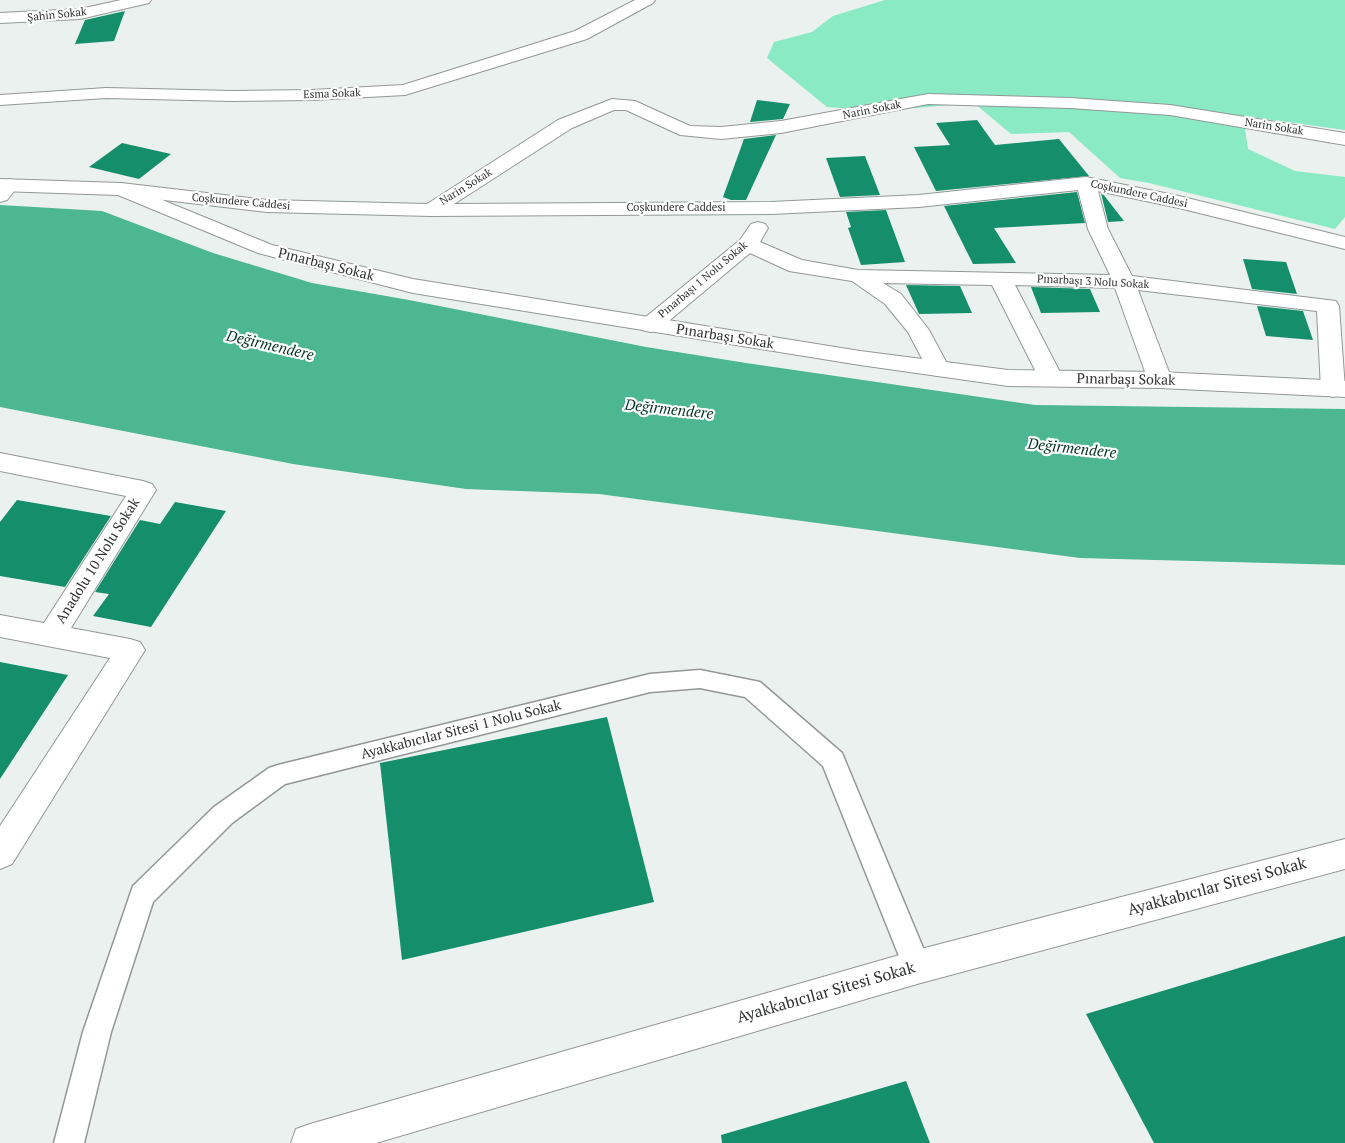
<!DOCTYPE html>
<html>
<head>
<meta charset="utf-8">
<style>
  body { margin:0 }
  canvas { display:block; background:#eaf1ee }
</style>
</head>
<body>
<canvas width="1345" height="1143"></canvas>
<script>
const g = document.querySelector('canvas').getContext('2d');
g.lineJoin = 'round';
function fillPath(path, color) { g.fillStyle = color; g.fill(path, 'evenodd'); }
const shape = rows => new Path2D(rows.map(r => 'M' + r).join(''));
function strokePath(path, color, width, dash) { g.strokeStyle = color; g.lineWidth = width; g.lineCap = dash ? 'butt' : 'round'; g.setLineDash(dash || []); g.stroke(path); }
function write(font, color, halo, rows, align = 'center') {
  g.font = font + ' "PT Serif",serif'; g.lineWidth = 4.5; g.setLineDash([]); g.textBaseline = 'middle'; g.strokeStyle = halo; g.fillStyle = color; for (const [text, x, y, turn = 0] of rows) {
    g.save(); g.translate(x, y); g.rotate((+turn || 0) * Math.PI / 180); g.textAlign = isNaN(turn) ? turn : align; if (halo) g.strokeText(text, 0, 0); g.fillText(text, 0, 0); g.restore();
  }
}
const green = shape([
  [885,0,1345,0,1345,130,1243,116,1248,149,1295,171,1345,177,1345,217,1335,229,1149,183,1120,178,1069,132,1011,134,974,103,880,111,827,107,767,58,774,42,812,32,833,16]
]);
const water = shape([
  [0,205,102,211,213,253,312,283,409,300,646,347,746,363,1035,405,1345,409,1345,565,1080,558,599,494,466,489,293,464,0,407]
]);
const building = shape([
  [125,11,114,41,75,44,85,20],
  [757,100,790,104,783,119,750,122],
  [977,120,995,145,1059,139,1089,176,936,191,914,147,950,145,936,123],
  [776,135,746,200,731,200,723,197,744,139],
  [122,143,171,154,139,179,89,167],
  [865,156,880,195,840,197,826,158],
  [1077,192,1085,223,994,228,1016,263,973,264,944,206],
  [1101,193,1103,194,1124,221,1108,222],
  [886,210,905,262,861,265,848,228,851,227,846,212],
  [1243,259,1286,262,1297,294,1252,289],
  [906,285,960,286,972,313,919,314],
  [1031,287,1090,289,1100,312,1041,313],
  [1257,306,1303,311,1313,340,1266,336],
  [17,500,111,516,65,587,0,576,0,522],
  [175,502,226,511,151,627,93,616,109,594,95,592,140,520,160,524],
  [0,662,68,675,0,779],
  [607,717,654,902,402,960,380,763],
  [1345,936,1345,1143,1154,1143,1086,1014],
  [906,1081,930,1143,722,1143,721,1135]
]);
const service = shape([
  [700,670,760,682,842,753,931,967,927,976,917,980,907,976,823,766,745,697,700,688,650,692,285,784,232,823,153,902,111,1032,84,1143,54,1143,83,1032,133,886,214,807,269,768,278,765,650,674,700,670]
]);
const minor = shape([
  [121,0,151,0,149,3,80,19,0,23,0,13,80,9,121,0],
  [635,0,655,0,653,3,587,39,405,95,312,100,232,101,106,98,0,105,0,95,106,88,232,91,312,90,403,85,575,31,635,0],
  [928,94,1070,98,1170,105,1345,133,1345,145,1170,115,1070,108,928,104,781,133,721,139,680,135,626,110,614,110,572,128,454,204,771,202,919,195,1086,177,1179,196,1345,237,1345,249,1179,208,1098,191,1108,229,1132,276,1336,301,1339,306,1345,389,1341,394,1333,397,1325,394,1321,389,1317,311,1138,290,1172,380,1168,385,1160,388,1152,385,1148,380,1115,288,1015,285,1063,378,1059,383,1051,386,1043,383,1039,378,992,285,883,283,901,294,929,330,950,369,946,374,938,376,930,374,908,332,885,304,852,281,789,271,750,253,658,330,650,332,642,330,639,325,642,320,740,240,751,224,758,222,765,224,768,228,760,242,802,260,858,270,1110,275,1088,229,1078,190,919,207,771,214,431,216,267,212,121,195,114,193,111,189,114,185,121,183,267,200,427,204,558,120,612,99,635,101,690,126,721,127,781,121,928,94],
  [0,453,143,481,152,484,156,490,71,628,130,639,140,642,145,650,12,864,0,869,0,826,110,658,0,637,0,615,44,623,126,496,0,471,0,453],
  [1345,839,1345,869,917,984,376,1143,291,1143,296,1129,310,1124,917,950,1345,839]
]);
const tertiary = shape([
  [0,179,121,183,272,245,413,279,860,351,1008,370,1160,372,1345,381,1345,397,1160,388,1008,386,860,365,413,293,258,253,118,195,0,191,0,179]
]);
const secondary = shape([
  [9,179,16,181,19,185,7,200,0,202,0,183,9,179]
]);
const farStreetnames = [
  ["Şahin Sokak",57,15,-6],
  ["Esma Sokak",332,94,-2],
  ["Narin Sokak",872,110,-11],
  ["Narin Sokak",1274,127,9],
  ["Narin Sokak",466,187,-32],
  ["Coşkundere Caddesi",1139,194,12],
  ["Coşkundere Caddesi",241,202,5],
  ["Coşkundere Caddesi",676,208],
  ["Pınarbaşı 1 Nolu Sokak",703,280,-40],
  ["Pınarbaşı 3 Nolu Sokak",1093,282,3]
];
const streetNames = [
  ["Pınarbaşı Sokak",326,265,14],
  ["Pınarbaşı Sokak",725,337,9],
  ["Pınarbaşı Sokak",1126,380,1],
  ["Anadolu 10 Nolu Sokak",98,561,-58],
  ["Ayakkabıcılar Sitesi 1 Nolu Sokak",461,730,-14]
];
const waterNames = [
  ["Değirmendere",270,346,13],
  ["Değirmendere",669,410,6],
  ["Değirmendere",1072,449,6]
];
const nearStreetnames = [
  ["Ayakkabıcılar Sitesi Sokak",1217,887,-15],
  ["Ayakkabıcılar Sitesi Sokak",826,993,-16]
];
fillPath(green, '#89eac4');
fillPath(water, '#4cb791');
fillPath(building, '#158f6b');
strokePath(service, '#919895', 3);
strokePath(minor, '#919895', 2);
strokePath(tertiary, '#919895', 2);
strokePath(secondary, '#919895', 2);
fillPath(service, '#fff');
fillPath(minor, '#fff');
fillPath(tertiary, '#fff');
fillPath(secondary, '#fff');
write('11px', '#303332', '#fff', farStreetnames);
write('14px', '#303332', '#fff', streetNames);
write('italic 15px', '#003223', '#fff', waterNames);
write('16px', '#303332', '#fff', nearStreetnames);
</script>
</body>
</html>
